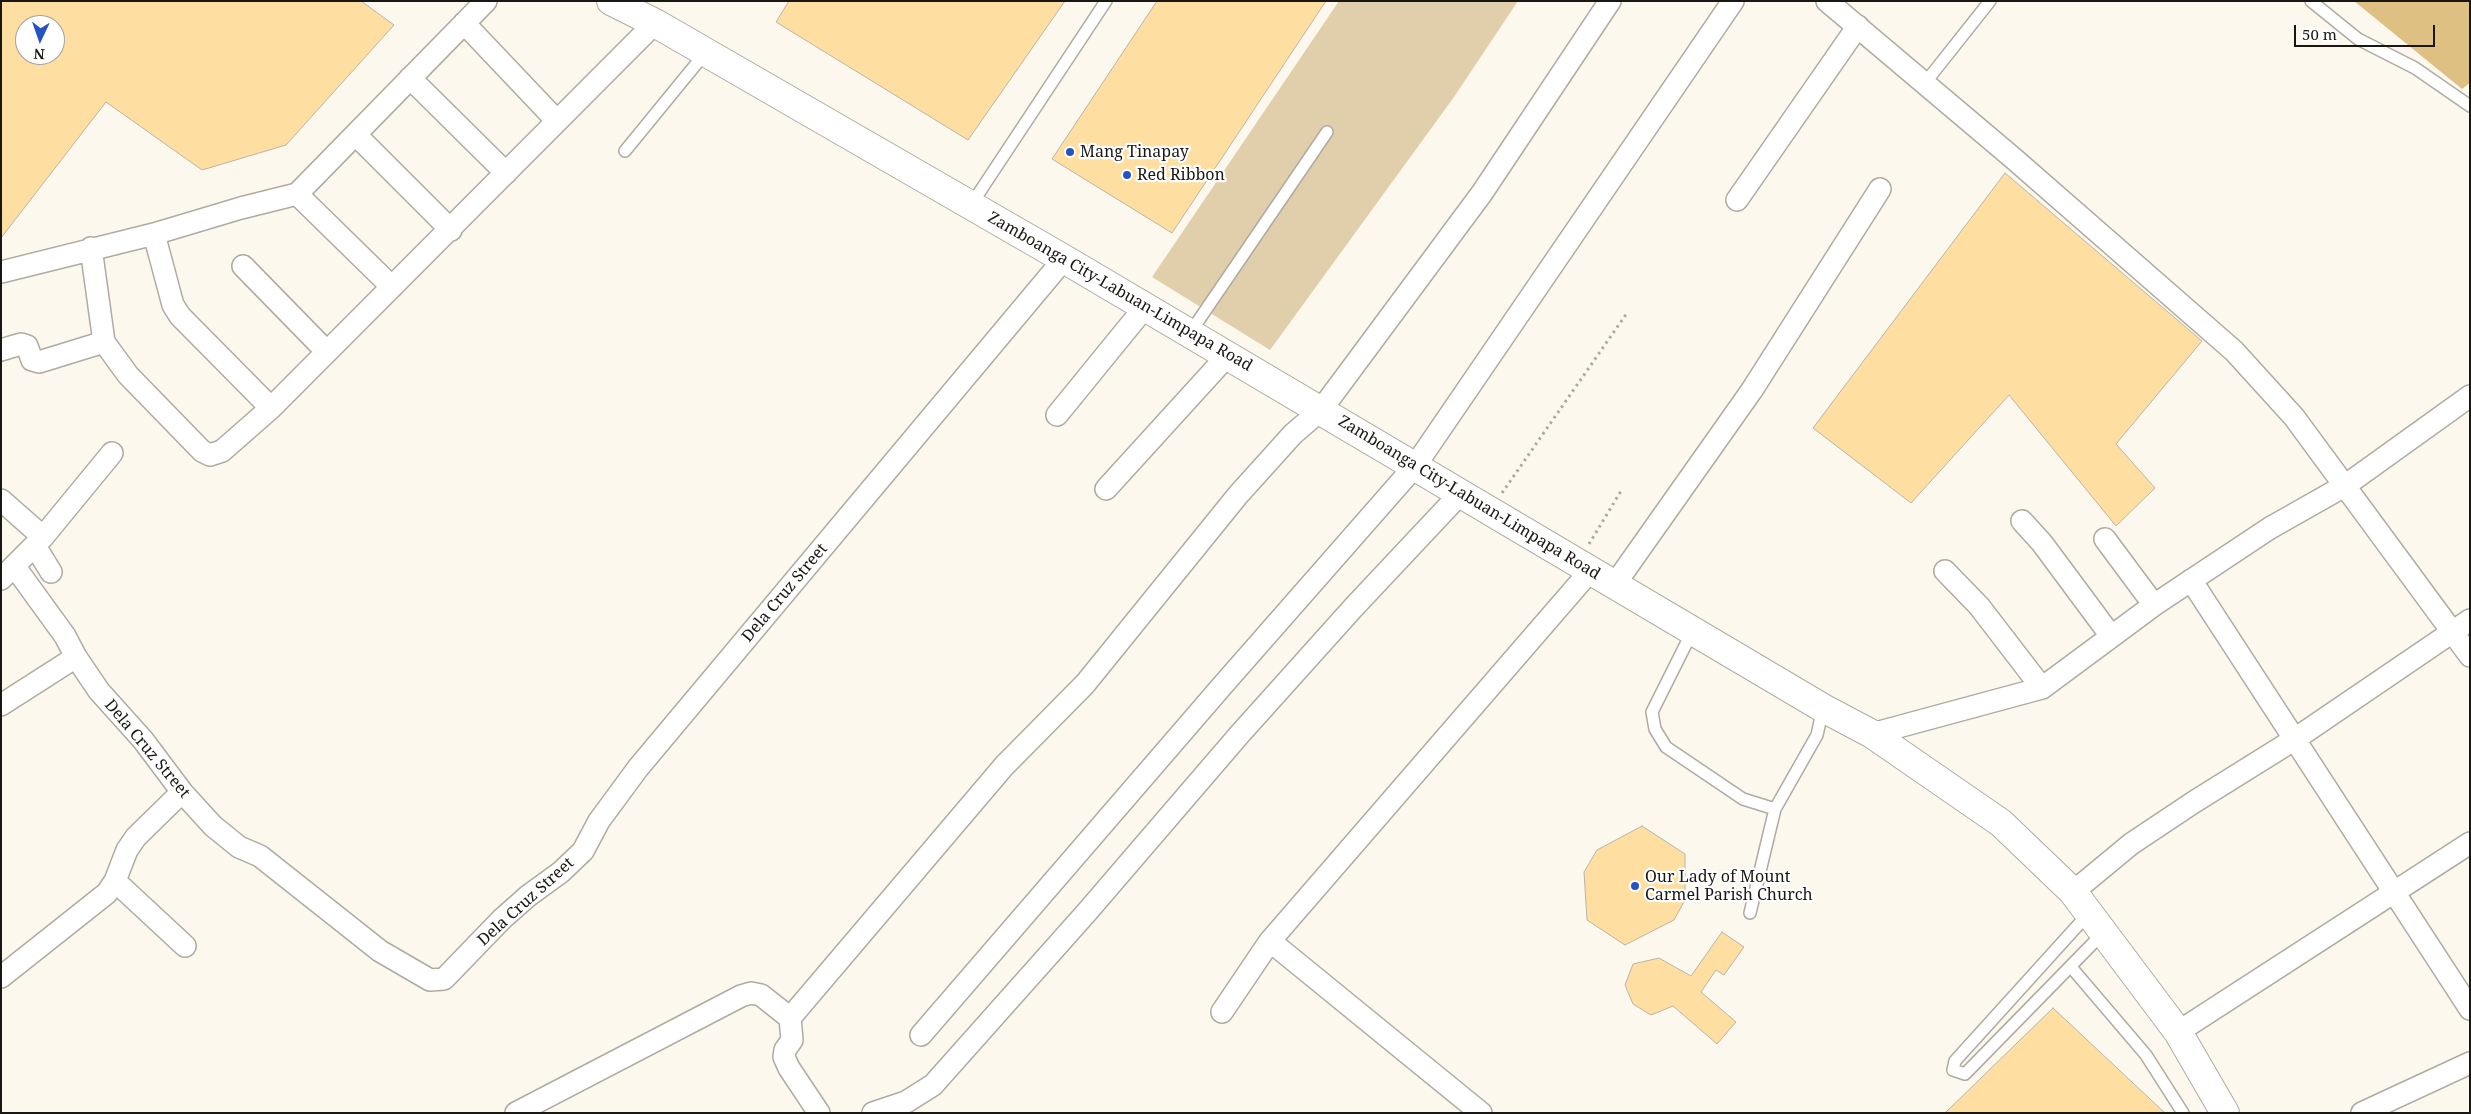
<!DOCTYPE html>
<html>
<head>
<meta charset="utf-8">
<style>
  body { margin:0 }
  #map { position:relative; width:2471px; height:1114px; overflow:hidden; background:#fdf8ee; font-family:"Noto Serif",serif }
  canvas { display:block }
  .frame { position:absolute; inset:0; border:2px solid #191713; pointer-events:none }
  .north { position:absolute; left:15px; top:15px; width:50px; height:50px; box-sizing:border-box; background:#fff; border:1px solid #a3a2a1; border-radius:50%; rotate:183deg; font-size:14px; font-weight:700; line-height:20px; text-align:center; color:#191713 }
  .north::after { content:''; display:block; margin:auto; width:18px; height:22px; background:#2554c2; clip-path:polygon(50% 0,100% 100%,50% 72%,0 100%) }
  .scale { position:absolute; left:2294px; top:25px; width:141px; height:22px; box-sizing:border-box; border:2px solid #191713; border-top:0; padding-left:6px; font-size:15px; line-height:18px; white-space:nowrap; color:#191713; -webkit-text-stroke:4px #fff; paint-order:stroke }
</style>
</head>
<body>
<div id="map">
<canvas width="2471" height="1114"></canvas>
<div class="frame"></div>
<div class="north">N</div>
<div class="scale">50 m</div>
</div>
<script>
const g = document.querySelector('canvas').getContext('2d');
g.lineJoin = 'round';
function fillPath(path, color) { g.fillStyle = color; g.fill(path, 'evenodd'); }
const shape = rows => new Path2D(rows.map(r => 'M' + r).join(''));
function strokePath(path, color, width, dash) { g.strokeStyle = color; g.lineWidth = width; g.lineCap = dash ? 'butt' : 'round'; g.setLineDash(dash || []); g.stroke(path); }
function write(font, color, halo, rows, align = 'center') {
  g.font = font + ' "Noto Serif",serif'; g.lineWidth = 4.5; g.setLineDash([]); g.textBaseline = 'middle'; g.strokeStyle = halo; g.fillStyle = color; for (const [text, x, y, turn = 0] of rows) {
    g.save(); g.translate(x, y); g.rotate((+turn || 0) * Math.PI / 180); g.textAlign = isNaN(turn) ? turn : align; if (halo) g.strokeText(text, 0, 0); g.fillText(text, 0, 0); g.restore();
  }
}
const green = shape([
  [1339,1,1518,1,1454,97,1270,350,1152,277]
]);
const water = shape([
  [2354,1,2470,1,2470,83,2462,89]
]);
const building = shape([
  [1,1,361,1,394,25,286,145,202,170,106,102,1,238,1,1],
  [25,25,55,25,55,55,25,55,25,25],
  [789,1,1065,1,968,140,776,22,789,1],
  [1157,1,1326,1,1172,233,1052,159,1157,1],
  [2005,173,2202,341,2116,444,2155,488,2116,526,2009,395,1911,503,1813,428,2005,173],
  [1642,826,1685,854,1685,900,1674,920,1625,945,1587,920,1584,872,1597,850,1642,826],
  [1722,932,1744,947,1724,975,1716,970,1701,992,1736,1022,1717,1044,1673,1006,1651,1015,1633,1004,1625,985,1633,964,1659,958,1691,976,1722,932],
  [2053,1008,2165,1113,1945,1113,2053,1008]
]);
const path = shape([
  [1502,493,1627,313],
  [1589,544,1621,491]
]);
const service = shape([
  [2311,1,2358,39,2415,68,2470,106],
  [1925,83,1990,1],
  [625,151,706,52],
  [971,205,1106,1],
  [1190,333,1327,132],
  [1693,630,1652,712,1655,729,1666,747,1743,799,1775,809,1817,735,1823,708],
  [1750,913,1775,809],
  [2089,913,1955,1061,1953,1070,1965,1074,2103,933],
  [2071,967,2146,1055,2183,1113]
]);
const minor = shape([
  [1827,1,2013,158,2234,351,2294,417,2470,656],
  [464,23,557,121],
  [410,78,506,173],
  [356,135,451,230],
  [297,194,392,287],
  [1737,200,1858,26],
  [154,234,173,305,180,316,271,408],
  [91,248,104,342,128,375,202,451,210,455,222,451,271,408,655,23],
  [243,266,327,352],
  [1,272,154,234,241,208,297,194,486,1],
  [1,350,21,344,27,346,32,360,39,362,104,342],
  [1057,415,1145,307],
  [1106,489,1228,355],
  [1,500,43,537],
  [2022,521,2042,543,2111,636],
  [2105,539,2154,605],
  [35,546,51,572],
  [15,567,65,636,76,657,99,691,143,740,182,792,213,826,239,847,260,856,380,951,430,980,444,979,502,919,528,896,561,872,583,851,599,821,638,768,1064,259],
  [1945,571,1979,606,2042,688],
  [1,579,43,537,112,453],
  [2191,580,2470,1009],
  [1615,584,1752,390,1880,189],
  [1,705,76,657],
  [1872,734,2042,688,2154,605,2270,528,2346,485,2470,396],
  [115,881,185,946],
  [2073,892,2131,844,2194,802,2295,739,2470,620],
  [1270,941,1481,1113],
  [1,977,107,893,115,881,127,850,136,837,182,792],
  [1222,1012,1270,941,1591,570],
  [2178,1032,2470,843],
  [921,1035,1222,686,1415,466,1733,1],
  [516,1113,741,996,751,993,761,995,790,1018],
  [819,1113,789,1068,784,1057,785,1050,792,1040,790,1018,1004,766,1085,684,1238,495,1293,434,1321,410,1482,193,1610,1],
  [873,1113,906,1102,933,1085,1087,912,1239,735,1353,608,1461,493],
  [2362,1113,2470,1063]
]);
const primary = shape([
  [611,1,655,23,1064,259,1823,708,1872,734,2001,823,2073,892,2178,1032,2225,1113]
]);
const markers = [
  [1070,152,5,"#2554c2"],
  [1127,175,5,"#2554c2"],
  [1635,886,5,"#2554c2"]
];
const poiNames = [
  ["Mang Tinapay",1080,152],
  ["Red Ribbon",1137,175],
  ["Our Lady of Mount",1645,877],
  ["Carmel Parish Church",1645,895]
];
const streetNames = [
  ["Zamboanga City-Labuan-Limpapa Road",1120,292,30],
  ["Zamboanga City-Labuan-Limpapa Road",1469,498,31],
  ["Dela Cruz Street",785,593,-50],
  ["Dela Cruz Street",147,749,50],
  ["Dela Cruz Street",526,902,-42]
];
fillPath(green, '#e1ceaa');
fillPath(water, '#dfc083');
fillPath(building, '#fedfa1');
strokePath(building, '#b9b4aa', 1);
strokePath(service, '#b0aba2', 14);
strokePath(minor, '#b0aba2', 24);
strokePath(primary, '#b0aba2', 30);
strokePath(path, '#ada9a1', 3, [2.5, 4]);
strokePath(service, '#fff', 11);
strokePath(minor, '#fff', 21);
strokePath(primary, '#fff', 28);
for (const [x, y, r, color] of markers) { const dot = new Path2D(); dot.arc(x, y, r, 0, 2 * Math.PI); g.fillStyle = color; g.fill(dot); strokePath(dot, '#fff', 2); }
write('16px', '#191713', '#fff', poiNames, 'left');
write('16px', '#191713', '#fff', streetNames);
</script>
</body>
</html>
